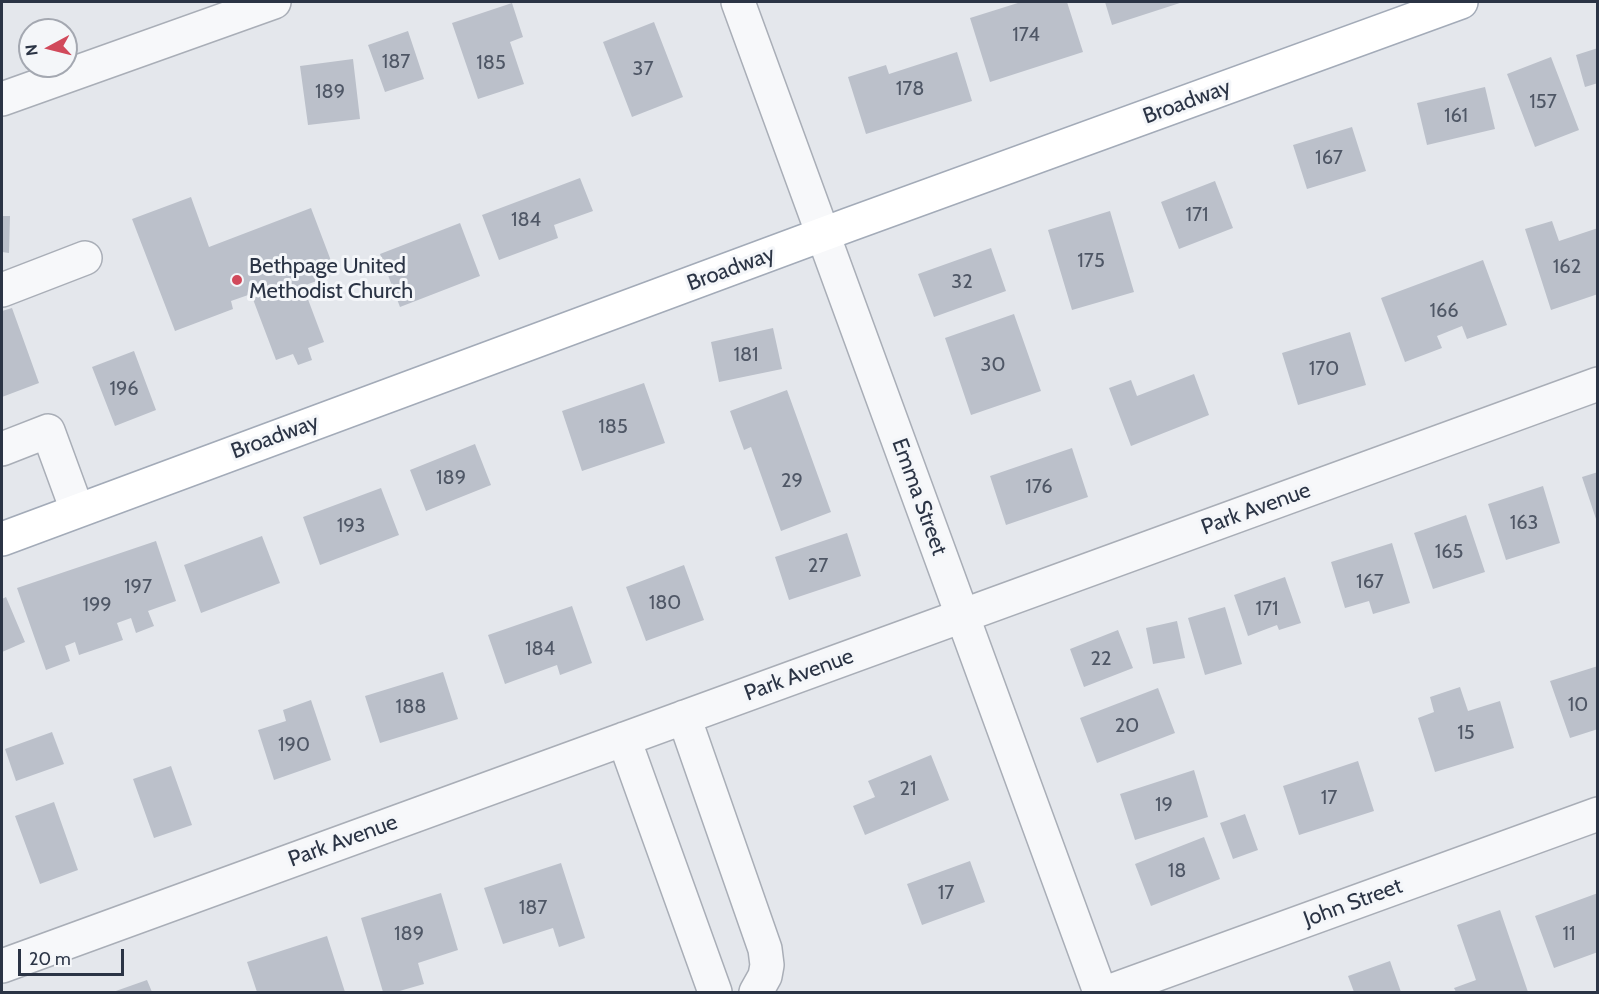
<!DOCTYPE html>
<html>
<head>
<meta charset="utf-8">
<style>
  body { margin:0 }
  #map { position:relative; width:1599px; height:994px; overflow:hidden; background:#e4e7ec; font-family:Cabin,sans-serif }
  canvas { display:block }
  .frame { position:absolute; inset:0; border:3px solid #2b3445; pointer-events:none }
  .north { position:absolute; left:18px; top:18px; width:60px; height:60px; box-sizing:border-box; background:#f4f6f9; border:2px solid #a4a8b1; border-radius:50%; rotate:263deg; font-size:16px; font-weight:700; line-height:24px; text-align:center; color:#2b3445 }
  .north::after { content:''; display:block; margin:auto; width:21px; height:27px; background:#d1495b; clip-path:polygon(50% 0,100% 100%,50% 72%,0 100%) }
  .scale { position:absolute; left:18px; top:949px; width:106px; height:27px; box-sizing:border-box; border:3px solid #2b3445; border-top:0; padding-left:8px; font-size:18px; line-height:21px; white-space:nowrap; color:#2b3445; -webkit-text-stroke:4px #f4f6f9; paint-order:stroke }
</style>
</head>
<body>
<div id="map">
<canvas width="1599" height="994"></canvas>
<div class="frame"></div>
<div class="north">N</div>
<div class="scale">20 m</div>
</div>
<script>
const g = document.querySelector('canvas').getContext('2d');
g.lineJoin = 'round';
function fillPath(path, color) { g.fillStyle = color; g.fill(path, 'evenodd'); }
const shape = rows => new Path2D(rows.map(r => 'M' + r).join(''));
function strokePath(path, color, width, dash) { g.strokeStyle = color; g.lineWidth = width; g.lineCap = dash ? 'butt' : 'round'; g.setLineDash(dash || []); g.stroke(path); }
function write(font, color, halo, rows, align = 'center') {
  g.font = font + ' Cabin,sans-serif'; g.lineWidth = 6; g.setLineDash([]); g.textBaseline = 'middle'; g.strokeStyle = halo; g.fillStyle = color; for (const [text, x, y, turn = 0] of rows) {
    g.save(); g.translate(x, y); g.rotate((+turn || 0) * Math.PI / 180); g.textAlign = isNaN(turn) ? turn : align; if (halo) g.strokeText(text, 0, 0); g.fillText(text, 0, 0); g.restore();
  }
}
const building = shape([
  [1021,2,1067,2,1083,52,990,82,970,18],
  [1105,2,1183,2,1112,25],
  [512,3,523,37,510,42,524,84,478,99,452,23],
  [654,22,683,97,632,117,603,42],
  [408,31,424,79,385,92,368,45],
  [1598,48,1598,83,1585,87,1576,55],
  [957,52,972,101,866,134,848,77,886,65,889,74],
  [1551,57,1579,130,1535,147,1507,74],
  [353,59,360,119,308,125,300,66],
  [1485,87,1495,129,1427,145,1417,103],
  [1352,127,1366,171,1307,189,1293,145],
  [580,178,593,211,554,225,558,238,499,260,482,215],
  [1215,181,1233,228,1179,249,1161,202],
  [191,197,209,247,311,208,336,274,303,286,324,342,308,348,312,360,298,365,293,354,276,360,251,294,231,301,233,309,175,331,132,219],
  [1110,211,1134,292,1072,310,1048,230],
  [2,216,10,216,9,253,2,252],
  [1552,221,1559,241,1598,228,1598,294,1551,310,1525,229],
  [460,223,480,276,400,307,380,254],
  [991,248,1006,291,934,317,918,274],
  [1483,260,1507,325,1467,339,1462,326,1437,336,1442,348,1405,362,1381,298],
  [12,308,39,383,2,397,2,311],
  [1014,314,1041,391,971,415,945,338],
  [773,328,782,369,719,382,711,342],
  [1350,332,1366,385,1298,405,1282,353],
  [134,351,156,410,115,426,92,367],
  [1194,374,1209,415,1131,446,1109,388,1131,380,1137,396],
  [644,383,665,443,582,471,562,411],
  [787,390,831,512,781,531,751,447,744,450,730,411],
  [475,444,491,485,426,511,410,470],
  [1072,448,1088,497,1006,525,990,476],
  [1598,472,1598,522,1597,522,1582,477],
  [1543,486,1560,543,1506,560,1488,504],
  [381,488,399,535,320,565,303,517],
  [1466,515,1485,572,1433,589,1414,533],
  [847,533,861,576,789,600,775,557],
  [262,536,280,583,201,613,184,565],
  [156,541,176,601,148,611,154,626,136,633,131,618,117,623,123,640,79,655,75,642,65,646,70,661,46,670,17,588],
  [1392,543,1410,603,1373,614,1369,601,1345,608,1331,562],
  [684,565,704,620,646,641,626,587],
  [1285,577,1301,623,1279,630,1277,625,1248,636,1234,595],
  [6,597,25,642,2,652,2,599],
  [572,606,592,663,560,675,557,665,505,684,488,635],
  [1225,607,1242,664,1205,675,1188,618],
  [1177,621,1185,658,1153,664,1146,628],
  [1118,630,1133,668,1084,687,1070,649],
  [1598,666,1598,729,1570,738,1550,681],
  [443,672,458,719,380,743,365,696],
  [1460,687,1468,711,1500,701,1514,748,1435,772,1418,718,1434,712,1430,697],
  [1158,688,1175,733,1097,763,1080,718],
  [311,700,331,760,274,780,258,730,286,721,283,710],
  [52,732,64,764,16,781,5,749],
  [931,755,949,800,865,835,853,806,875,797,868,781],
  [1358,761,1374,811,1299,835,1283,786],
  [171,766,192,825,154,838,133,779],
  [1194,770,1208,817,1135,840,1120,794],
  [54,802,78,870,40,884,15,816],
  [1245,814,1258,850,1233,859,1220,823],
  [1204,837,1220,879,1151,906,1135,864],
  [970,861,985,902,922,925,907,884],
  [561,863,585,938,559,947,553,928,503,944,484,888],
  [441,893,458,950,418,963,424,984,396,992,383,992,361,918],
  [1598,893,1598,952,1554,968,1535,916],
  [1500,910,1528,992,1456,992,1454,988,1476,980,1457,925],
  [327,936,345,992,257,992,247,962],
  [1390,961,1401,992,1354,992,1348,976],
  [147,980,152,992,113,992]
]);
const minor = shape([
  [738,2,1100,992],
  [2,99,274,2],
  [2,290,85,258],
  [2,449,48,431,77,510],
  [684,717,765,949,767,965,765,976,756,992],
  [624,739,715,992],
  [2,966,1598,384],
  [1108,992,1598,814]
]);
const major = shape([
  [2,539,848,225,1461,2]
]);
const markers = [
  [237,280,6,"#d1495b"]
];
const numberNames = [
  ["174",1026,35],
  ["187",396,62],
  ["185",491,63],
  ["37",643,69],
  ["178",910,89],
  ["189",330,92],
  ["157",1543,102],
  ["161",1456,116],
  ["167",1329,158],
  ["171",1197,215],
  ["184",526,220],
  ["175",1091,261],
  ["162",1567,267],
  ["32",962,282],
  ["166",1444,311],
  ["181",746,355],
  ["30",993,365],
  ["170",1324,369],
  ["196",124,389],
  ["185",613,427],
  ["189",451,478],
  ["29",792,481],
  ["176",1039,487],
  ["163",1524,523],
  ["193",351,526],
  ["165",1449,552],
  ["27",818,566],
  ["167",1370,582],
  ["197",138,587],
  ["180",665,603],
  ["199",97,605],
  ["171",1267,609],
  ["184",540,649],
  ["22",1101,659],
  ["10",1578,705],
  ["188",411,707],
  ["20",1127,726],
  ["15",1466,733],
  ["190",294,745],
  ["21",908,789],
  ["17",1329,798],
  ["19",1164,805],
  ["18",1177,871],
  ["17",946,893],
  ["187",533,908],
  ["189",409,934],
  ["11",1569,934]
];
const streetNames = [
  ["Broadway",1187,102,-20],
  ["Broadway",731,269,-20],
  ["Broadway",275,437,-20],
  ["Emma Street",919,497,70],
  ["Park Avenue",1256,509,-20],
  ["Park Avenue",799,675,-20],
  ["Park Avenue",343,841,-20],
  ["John Street",1353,903,-20]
];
const poiNames = [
  ["Bethpage United",249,267],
  ["Methodist Church",249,292]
];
fillPath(building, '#bbc0ca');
strokePath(minor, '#a9aeb7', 36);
strokePath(major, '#a3abb8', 36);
strokePath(minor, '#f7f8fa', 33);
strokePath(major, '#fff', 33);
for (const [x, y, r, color] of markers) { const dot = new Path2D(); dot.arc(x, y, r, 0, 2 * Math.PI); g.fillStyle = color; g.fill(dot); strokePath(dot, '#f4f6f9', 2); }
write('20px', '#4f5766', null, numberNames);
write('22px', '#2b3445', '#f4f6f9', streetNames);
write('22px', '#2b3445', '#f4f6f9', poiNames, 'left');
</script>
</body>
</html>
